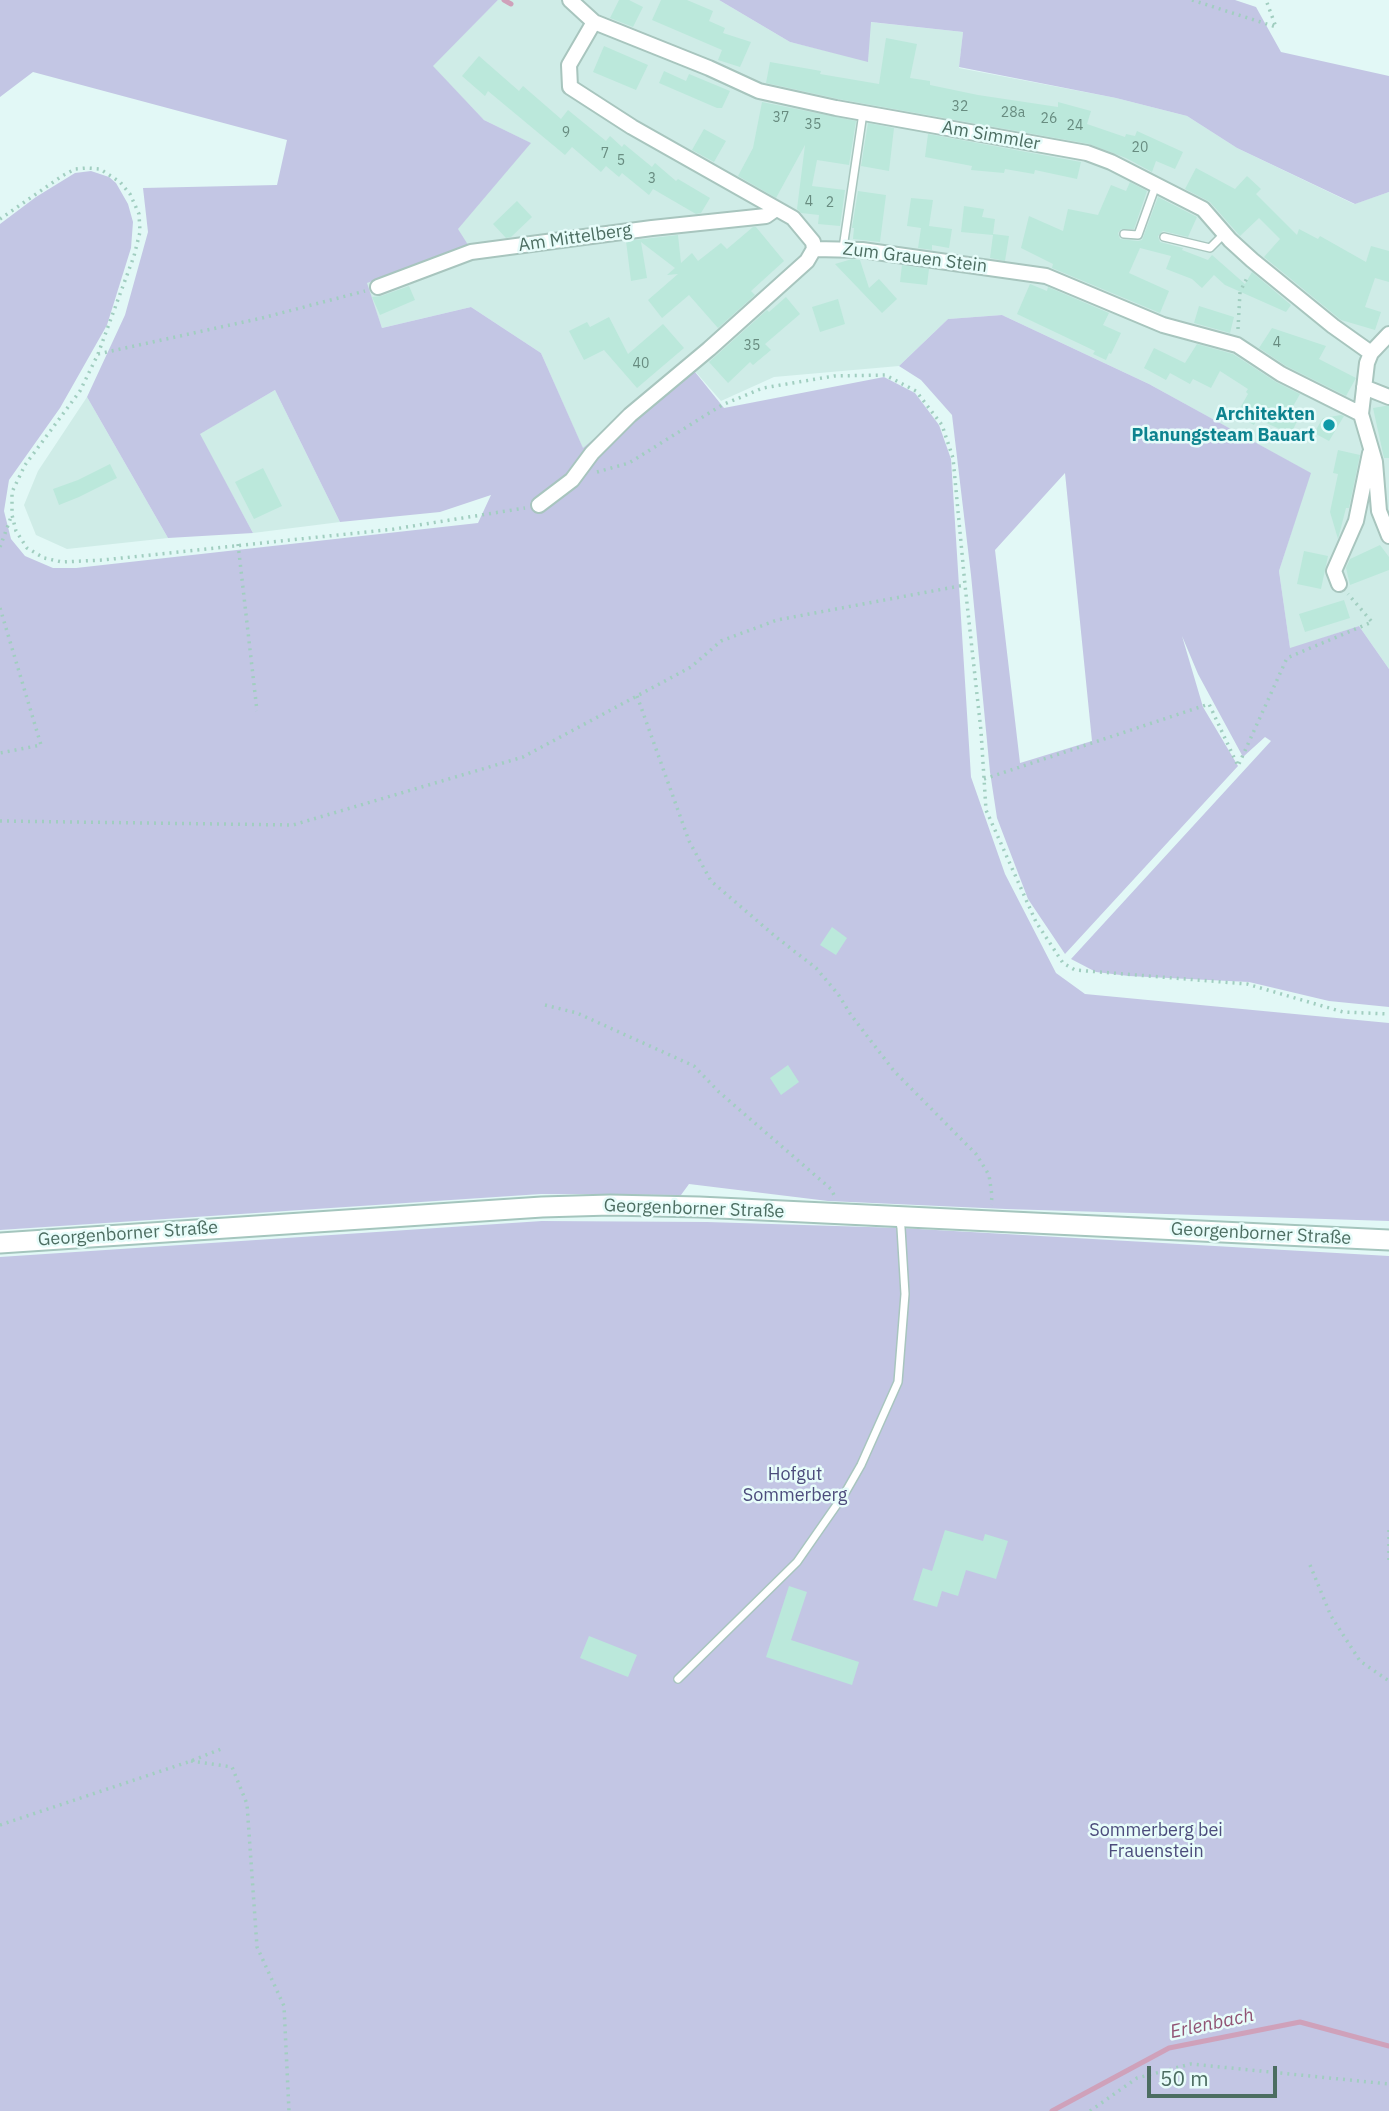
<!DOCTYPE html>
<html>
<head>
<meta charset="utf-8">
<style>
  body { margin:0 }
  #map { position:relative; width:1389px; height:2111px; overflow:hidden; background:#e2f8f6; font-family:"IBM Plex Sans",sans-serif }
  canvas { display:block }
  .scale { position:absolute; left:1147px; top:2066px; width:130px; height:32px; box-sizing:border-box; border:4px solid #4c6d61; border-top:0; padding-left:9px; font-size:21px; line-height:24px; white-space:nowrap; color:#4c6d61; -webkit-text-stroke:5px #e7fcfa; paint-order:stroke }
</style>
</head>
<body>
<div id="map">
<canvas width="1389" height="2111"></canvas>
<div class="scale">50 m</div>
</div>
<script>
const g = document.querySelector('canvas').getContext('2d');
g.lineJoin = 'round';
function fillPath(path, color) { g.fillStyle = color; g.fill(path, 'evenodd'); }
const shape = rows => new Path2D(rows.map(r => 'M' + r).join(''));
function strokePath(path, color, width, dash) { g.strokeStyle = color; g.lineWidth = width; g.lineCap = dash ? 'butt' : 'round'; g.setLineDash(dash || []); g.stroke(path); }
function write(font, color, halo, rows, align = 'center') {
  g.font = font + ' "IBM Plex Sans",sans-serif'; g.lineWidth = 5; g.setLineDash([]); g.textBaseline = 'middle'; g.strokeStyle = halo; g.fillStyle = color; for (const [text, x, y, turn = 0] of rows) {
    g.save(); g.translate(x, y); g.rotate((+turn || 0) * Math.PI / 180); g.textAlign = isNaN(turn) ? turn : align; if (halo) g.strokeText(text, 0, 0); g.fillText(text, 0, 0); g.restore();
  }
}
const residential = shape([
  [498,0,719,0,790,42,868,61,870,22,963,32,959,68,1116,98,1187,116,1237,148,1354,204,1389,192,1389,669,1359,626,1290,649,1279,571,1310,473,1149,384,1002,315,948,319,899,366,774,377,721,401,687,362,583,449,541,353,471,307,382,328,366,283,469,248,457,229,530,143,484,120,432,66],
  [275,390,340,522,253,533,199,434],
  [87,397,168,538,67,549,36,535,24,505,38,471]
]);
const green = shape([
  [0,0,498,0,433,66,484,120,531,143,458,229,470,248,367,283,382,328,471,307,541,353,583,448,687,362,724,408,884,377,915,393,939,425,951,459,971,777,1005,874,1056,973,1085,994,1389,1023,1389,1221,1006,1209,828,1201,689,1184,681,1195,541,1194,0,1230,0,224,36,197,75,173,91,171,109,177,116,183,128,204,133,222,131,248,107,325,60,408,9,480,4,511,11,539,25,556,53,568,76,568,478,523,491,495,440,512,340,522,275,390,200,434,253,533,168,538,87,397,125,315,148,232,143,188,277,185,287,140,33,72,0,97],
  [719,0,1235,0,1256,7,1281,52,1389,76,1389,192,1355,204,1237,148,1187,116,1116,98,959,67,963,32,871,22,868,62,790,42],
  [1002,315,1149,384,1311,473,1279,571,1290,648,1359,626,1389,669,1389,1007,1329,1001,1249,982,1129,976,1096,972,1071,959,1271,741,1265,737,1243,757,1198,674,1182,636,1203,707,1238,766,1065,954,1028,899,997,818,990,772,971,575,952,415,921,380,899,366,948,319],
  [1065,473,1092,741,1020,763,995,550],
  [542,1221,707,1222,901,1228,1389,1256,1389,2111,0,2111,0,1257]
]);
const stream = shape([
  [504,0,511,4],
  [1052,2111,1169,2048,1300,2022,1389,2046]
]);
const building = shape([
  [619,0,629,0,643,7,633,27,610,18],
  [661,0,687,0,713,11,709,21,725,28,723,33,751,42,740,67,718,60,722,50,652,20],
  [886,38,917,44,910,78,930,81,930,85,978,95,1058,107,1058,102,1091,111,1087,124,1125,137,1126,134,1135,136,1137,131,1183,152,1175,169,1156,161,1152,172,1126,158,1089,144,838,99,766,83,770,62,821,71,820,74,879,84],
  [604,46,648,65,636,90,593,72],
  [479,56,519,91,523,86,561,119,568,110,606,141,610,136,622,147,624,144,652,167,655,163,676,181,678,179,710,198,701,213,696,214,653,189,649,195,622,173,619,177,606,166,601,172,572,147,565,155,488,91,485,96,462,76],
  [664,71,686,81,689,74,730,91,722,108,717,108,659,83],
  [762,102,856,121,849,165,817,160,812,186,845,190,840,226,818,224,819,215,801,213,797,209,805,145,776,198,738,176,753,148],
  [868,123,894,128,889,171,861,166],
  [704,129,726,141,714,162,692,150],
  [928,134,1081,162,1077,179,1035,170,1034,174,1005,169,1004,173,971,170,972,166,925,157],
  [1196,168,1235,189,1247,176,1261,189,1256,194,1297,235,1299,229,1318,239,1320,236,1366,262,1371,246,1389,251,1389,282,1375,278,1365,307,1381,312,1375,330,1341,320,1264,257,1280,239,1259,218,1240,236,1210,202,1185,189],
  [1130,182,1147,191,1134,229,1121,229,1118,233,1120,239,1138,241,1142,240,1158,197,1197,217,1188,237,1163,231,1158,236,1160,242,1183,248,1182,250,1208,260,1212,255,1245,284,1252,272,1291,305,1286,312,1225,285,1214,275,1202,288,1192,279,1166,269,1171,256,1140,248,1129,273,1169,291,1160,313,1052,268,1053,264,1021,248,1029,216,1063,231,1068,209,1098,215,1111,185,1126,191],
  [858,191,886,195,880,242,853,239,854,228,852,228],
  [911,198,933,200,929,226,952,229,949,248,932,245,932,250,918,248,921,228,907,226],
  [517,201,532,217,511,237,506,238,493,224],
  [964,206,984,209,982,217,995,219,993,234,1009,236,1005,261,990,258,993,235,961,232],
  [753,227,756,227,784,261,751,291,755,295,718,328,689,295,662,318,648,300,678,274,667,275,675,268,641,242,647,278,631,281,626,241,678,235,681,263,692,253,698,261,721,243,727,249],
  [852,259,860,260,869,288,879,279,897,299,882,313,835,264],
  [902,265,929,269,927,285,900,282],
  [1030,284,1047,291,1048,287,1109,313,1103,325,1121,333,1111,354,1109,353,1106,360,1093,354,1095,351,1017,314],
  [409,286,415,300,380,315,372,297,381,296],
  [786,297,800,314,765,344,771,350,753,365,750,362,728,383,709,362,767,310,769,312],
  [838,299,845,324,820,332,812,307],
  [1199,306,1234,317,1230,333,1194,323],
  [609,317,628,354,663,324,684,348,637,388,604,350,584,360,569,331,587,322,590,327],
  [1272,328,1326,346,1319,359,1356,378,1346,396,1286,366,1259,348],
  [1197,344,1233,354,1276,382,1300,394,1288,415,1298,419,1291,434,1257,419,1254,425,1236,415,1248,394,1246,392,1248,389,1220,371,1211,388,1193,379,1190,384,1170,373,1166,380,1144,368,1154,348,1185,363],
  [1385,406,1389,406,1389,458,1384,458,1373,408],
  [1341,415,1344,416,1329,441,1314,433,1323,418],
  [1338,450,1360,455,1349,508,1346,508,1338,539,1330,512,1338,474,1333,473],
  [110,464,117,478,79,497,59,505,53,489,78,480],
  [263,468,282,506,254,519,235,482],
  [1380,545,1389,557,1389,570,1350,585,1346,568,1350,559],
  [1304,551,1328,556,1321,589,1297,584],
  [1344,600,1350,618,1305,632,1299,614],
  [832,927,847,938,836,955,820,945],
  [788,1065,799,1082,781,1095,770,1078],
  [945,1530,983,1541,985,1534,1008,1541,996,1579,966,1570,958,1596,942,1591,937,1607,913,1600,923,1568,932,1571],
  [789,1586,807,1592,791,1640,859,1662,852,1685,766,1657],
  [589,1636,637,1655,628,1677,580,1658]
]);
const path = shape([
  [1192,0,1276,27,1266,0],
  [0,219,62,176,75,169,87,168,100,169,120,182,130,194,139,214,140,232,134,256,98,354,80,391,25,465,12,492,12,515,16,531,27,548,44,558,62,562,103,560,394,529,525,508],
  [1238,329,1240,292,1248,276],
  [98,354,262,318,365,291],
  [597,472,629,463,722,405,763,388,834,376,885,375,916,391,942,425,953,458,965,585,981,731,986,810,1036,922,1063,963,1075,970,1247,984,1343,1012,1389,1014],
  [238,544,257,711],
  [0,547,11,517],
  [0,608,41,745,0,753],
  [637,696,689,841,711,881,776,937,816,968,838,994,851,1015,894,1071,976,1154,989,1175,992,1196,991,1205],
  [984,779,1209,704,1238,766,1287,658,1372,622,1348,594],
  [0,821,293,825,523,757,691,667,721,641,777,620,965,585],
  [545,1005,577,1013,694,1066,719,1092,831,1189,834,1195],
  [1389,1530,1389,1560],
  [1310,1565,1331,1616,1360,1661,1389,1681],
  [191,1761,232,1767,247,1804,257,1947,284,2006,289,2111],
  [0,1825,191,1761,221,1749],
  [1090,2111,1137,2078,1191,2064,1389,2084]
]);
const service = shape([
  [1124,234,1138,235,1156,185],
  [1164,237,1210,248,1224,234],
  [843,248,863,113],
  [678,1679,797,1562,845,1493,861,1465,898,1382,905,1294,901,1228,899,1218]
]);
const minor = shape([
  [570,0,594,22,709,68,759,91,836,108,1087,153,1111,162,1203,209,1230,240,1252,260,1333,326,1371,353],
  [594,22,569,65,570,87,632,127,793,218,813,242,814,249],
  [814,249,862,250,1046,276,1163,325,1237,345,1281,374,1361,414],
  [378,287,471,252,652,228,766,216,776,209],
  [1389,334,1371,353,1367,363,1361,414,1375,462,1379,511,1389,536],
  [1364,387,1389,397],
  [539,505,572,480,592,453,630,415,709,349,807,261,814,249],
  [1339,584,1334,571,1356,521,1370,453]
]);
const secondary = shape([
  [0,1243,542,1207,610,1205,699,1207,1389,1240]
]);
const markers = [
  [1329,425,7,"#0f9aa8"]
];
const numberNames = [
  ["32",960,107],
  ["28a",1013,113],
  ["37",781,118],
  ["26",1049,119],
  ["35",813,125],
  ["24",1075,126],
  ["9",566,133],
  ["20",1140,148],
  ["7",605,154],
  ["5",621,161],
  ["3",652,179],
  ["4",809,202],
  ["2",830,203],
  ["4",1277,343],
  ["35",752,346],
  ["40",641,364]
];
const streetNames = [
  ["Am Simmler",991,136,10],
  ["Am Mittelberg",575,238,-8],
  ["Zum Grauen Stein",915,258,7],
  ["Georgenborner Straße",694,1209,2],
  ["Georgenborner Straße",128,1234,-4],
  ["Georgenborner Straße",1261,1234,3]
];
const cultureNames = [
  ["Architekten",1315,415],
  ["Planungsteam Bauart",1315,436]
];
const parkNames = [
  ["Hofgut",795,1475],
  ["Sommerberg",795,1496],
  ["Sommerberg bei",1156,1831],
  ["Frauenstein",1156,1852]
];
const waterNames = [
  ["Erlenbach",1212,2024,-12]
];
fillPath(residential, '#cfece7');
fillPath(green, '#c3c6e4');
strokePath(stream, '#cfa1ba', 5);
fillPath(building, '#bbe8db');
strokePath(service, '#a8c5be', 10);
strokePath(minor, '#a8c5be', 18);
strokePath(secondary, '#a4c5bd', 23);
strokePath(path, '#a1cec0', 3.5, [2, 5]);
strokePath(service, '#fff', 7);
strokePath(minor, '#fff', 14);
strokePath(secondary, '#fff', 19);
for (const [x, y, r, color] of markers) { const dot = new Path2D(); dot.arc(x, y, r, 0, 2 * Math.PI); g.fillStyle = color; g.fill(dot); strokePath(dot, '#e7fcfa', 2.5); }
write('14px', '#688c80', null, numberNames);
write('18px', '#4c6d61', '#e7fcfa', streetNames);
write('bold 18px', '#0d838f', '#e7fcfa', cultureNames, 'right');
write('18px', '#4c4c7c', '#e7fcfa', parkNames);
write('italic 19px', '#915374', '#e7fcfa', waterNames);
</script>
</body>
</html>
